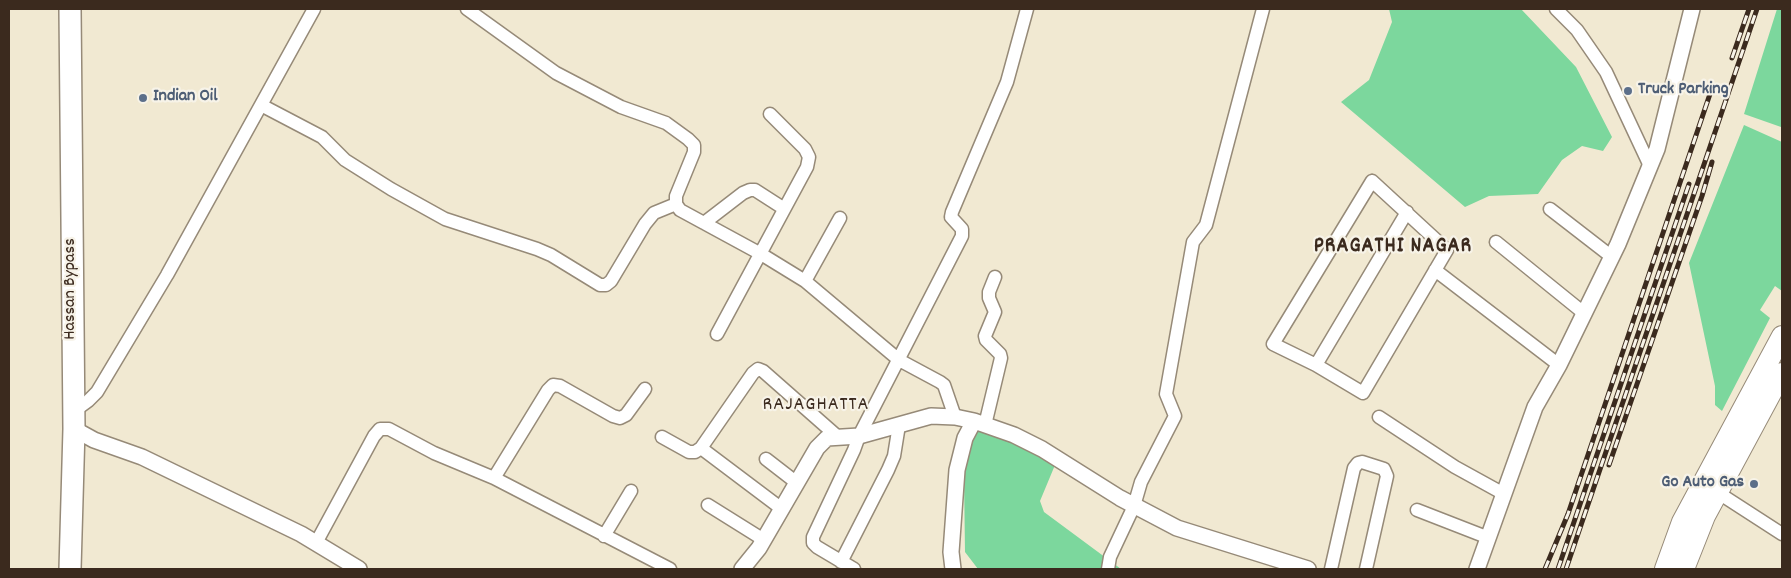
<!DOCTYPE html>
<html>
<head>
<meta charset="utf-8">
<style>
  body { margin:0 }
  #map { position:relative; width:1791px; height:578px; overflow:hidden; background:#f1e9d2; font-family:Dekko,sans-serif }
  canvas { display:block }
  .frame { position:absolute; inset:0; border:10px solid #3b2a1e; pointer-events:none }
</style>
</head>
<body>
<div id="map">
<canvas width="1791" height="578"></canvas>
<div class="frame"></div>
</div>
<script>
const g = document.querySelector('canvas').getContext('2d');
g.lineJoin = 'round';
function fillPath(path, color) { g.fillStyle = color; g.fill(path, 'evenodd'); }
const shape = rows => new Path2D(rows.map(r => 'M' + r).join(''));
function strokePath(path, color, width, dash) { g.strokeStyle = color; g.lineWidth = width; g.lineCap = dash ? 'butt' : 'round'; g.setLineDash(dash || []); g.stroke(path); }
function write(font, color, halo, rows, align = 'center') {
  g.font = font + ' Dekko,sans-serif'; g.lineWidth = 4.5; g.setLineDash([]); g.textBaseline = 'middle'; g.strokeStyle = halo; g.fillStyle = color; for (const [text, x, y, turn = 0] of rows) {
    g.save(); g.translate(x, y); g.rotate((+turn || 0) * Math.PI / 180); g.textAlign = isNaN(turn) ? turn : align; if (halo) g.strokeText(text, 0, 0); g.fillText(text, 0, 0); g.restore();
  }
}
const green = shape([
  [1389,9,1521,9,1576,67,1612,137,1603,151,1582,146,1562,160,1538,194,1489,196,1465,207,1341,102,1369,80,1392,22],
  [1777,9,1782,9,1781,127,1744,114],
  [1744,125,1782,142,1782,291,1775,286,1760,310,1770,318,1722,411,1715,405,1715,386,1689,263],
  [979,429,1031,448,1055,465,1040,501,1044,512,1121,569,978,569,965,552,964,476,970,445]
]);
const minor = shape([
  [467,9,556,73,621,107,666,123,688,139,694,145,694,152,676,196,676,204,680,210,761,254,805,281,899,360,940,382,944,385,955,417],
  [1556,9,1577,30,1606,72,1650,166],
  [261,105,322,137,345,160,391,189,445,219,537,249,551,255,600,285,606,285,611,281,645,224,654,213,676,204],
  [1372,181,1447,250,1363,393,1316,365,1273,344,1372,181],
  [1550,209,1612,257],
  [704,223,743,193,750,190,755,190,783,208],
  [1496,242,1585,314],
  [1435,270,1559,365],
  [805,281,840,218],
  [717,334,807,167,809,157,805,149,770,114],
  [1316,365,1407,212],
  [73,412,88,401,97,392,167,275,314,9],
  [1379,417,1455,467,1504,494],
  [985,425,1001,358,1000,354,986,340,985,336,995,312,989,298,989,292,995,277],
  [662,437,689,452,695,452,701,448],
  [766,459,797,483],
  [494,478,548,390,553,385,560,386,613,416,620,418,626,415,645,389],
  [1717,492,1782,534],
  [708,505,764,540],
  [782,509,701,448,753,373,758,369,763,371,838,437],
  [1417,510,1489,538],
  [604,536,631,491],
  [316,543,374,436,380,429,389,429,434,453,494,478,670,569],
  [841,562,888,470,894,456,899,425],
  [854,569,817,547,813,543,813,537,854,450,859,436,962,236,962,229,951,217,952,212,1007,82,1027,9],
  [1108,569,1110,557,1134,506,1141,482,1175,416,1166,394,1193,242,1206,225,1263,9],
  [1331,569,1354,468,1358,463,1362,462,1384,469,1387,476,1366,569]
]);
const tertiary = shape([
  [74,429,94,440,142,457,301,534,359,569],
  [742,569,759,548,817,448,827,438,859,436,931,416,955,417,974,421],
  [953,569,951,552,957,470,965,438,974,421,1014,435,1042,449,1120,498,1177,528,1308,569],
  [1477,569,1535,407,1559,365,1618,244,1657,149,1692,9]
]);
const primary = shape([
  [1665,569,1682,522,1782,336],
  [1684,569,1705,516,1782,373]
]);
const trunk = shape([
  [70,9,74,429,70,569]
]);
const rail = shape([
  [1732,58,1749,9],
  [1609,465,1702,196,1712,162],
  [1545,569,1568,514,1712,88],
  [1558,569,1689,184],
  [1566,569,1757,9]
]);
const markers = [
  [1628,91,5,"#5c6f8a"],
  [143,98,5,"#5c6f8a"],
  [1754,484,5,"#5c6f8a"]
];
const serviceNames = [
  ["Truck Parking",1638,91],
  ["Indian Oil",153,98],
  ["Go Auto Gas",1744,484,"right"]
];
const streetNames = [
  ["Hassan Bypass",72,289,-90]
];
const quarterNames = [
  ["RAJAGHATTA",816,406]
];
const districtNames = [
  ["PRAGATHI NAGAR",1393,248]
];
fillPath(green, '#7cd79d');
strokePath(minor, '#968a78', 15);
strokePath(tertiary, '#968a78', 18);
strokePath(primary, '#968a78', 22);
strokePath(trunk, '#968a78', 24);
strokePath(minor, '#fff', 12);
strokePath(tertiary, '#fff', 15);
strokePath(primary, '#fff', 20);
strokePath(trunk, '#fff', 21);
strokePath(rail, '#3b2a1e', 5);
strokePath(rail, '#f7f3e8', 3, [9]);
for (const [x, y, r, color] of markers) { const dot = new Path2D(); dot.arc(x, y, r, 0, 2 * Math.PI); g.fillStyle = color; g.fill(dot); strokePath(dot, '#f7f3e8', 2); }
write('bold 18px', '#4e5e75', '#f7f3e8', serviceNames, 'left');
write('18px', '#3b2a1e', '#f7f3e8', streetNames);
g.letterSpacing = '1px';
write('20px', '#3b2a1e', '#f7f3e8', quarterNames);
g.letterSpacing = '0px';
g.letterSpacing = '1px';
write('bold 22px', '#3b2a1e', '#f7f3e8', districtNames);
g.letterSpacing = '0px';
</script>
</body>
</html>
